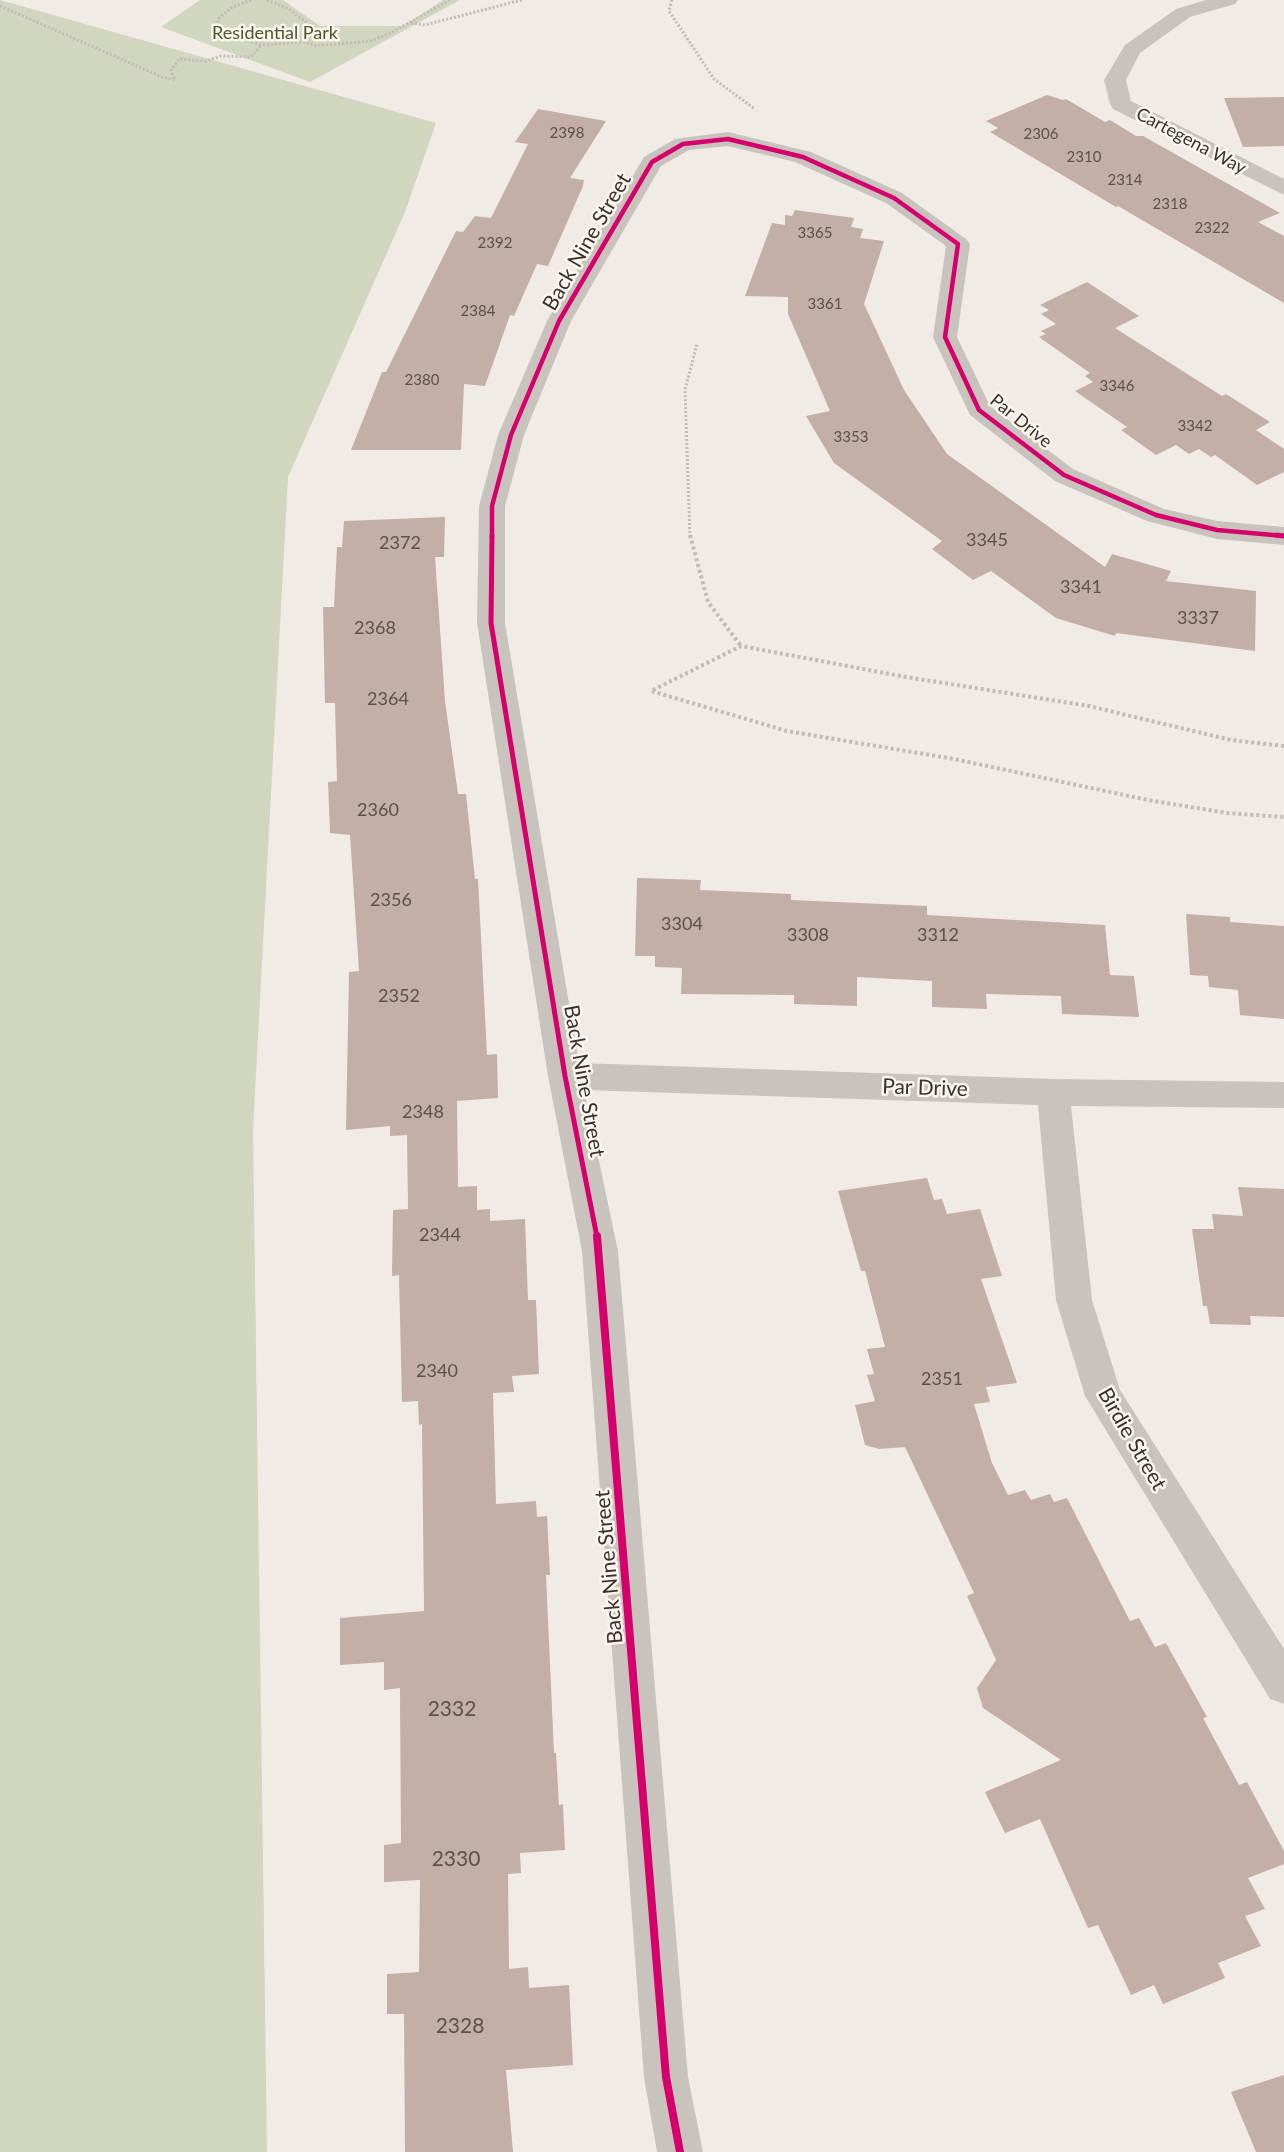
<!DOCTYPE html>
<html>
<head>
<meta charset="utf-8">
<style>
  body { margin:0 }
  canvas { display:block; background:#f0ebe5 }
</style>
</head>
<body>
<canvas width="1284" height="2152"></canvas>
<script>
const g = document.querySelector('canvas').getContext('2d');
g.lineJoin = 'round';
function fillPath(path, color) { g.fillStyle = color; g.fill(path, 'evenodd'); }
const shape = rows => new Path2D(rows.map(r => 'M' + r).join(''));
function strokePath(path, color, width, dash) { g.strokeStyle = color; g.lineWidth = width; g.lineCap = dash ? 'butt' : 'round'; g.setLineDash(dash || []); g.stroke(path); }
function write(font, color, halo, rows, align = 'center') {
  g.font = font + ' Lato,sans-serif'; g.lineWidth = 5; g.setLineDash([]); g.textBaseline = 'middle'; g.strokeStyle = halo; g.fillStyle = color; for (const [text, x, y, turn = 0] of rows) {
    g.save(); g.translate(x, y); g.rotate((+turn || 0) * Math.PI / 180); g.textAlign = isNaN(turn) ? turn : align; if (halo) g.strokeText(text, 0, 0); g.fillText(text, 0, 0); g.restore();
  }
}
const green = shape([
  [0,0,436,123,405,212,288,477,253,1130,267,2152,0,2152],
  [200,0,283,0,320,26,404,26,443,0,460,0,310,82,161,27]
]);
const building = shape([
  [1047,95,1063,100,1066,99,1105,122,1110,120,1136,136,1143,136,1280,213,1258,222,1284,236,1284,303,1118,206,1116,207,990,132,998,128,986,121],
  [1284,97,1284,146,1243,147,1224,98],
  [538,109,606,121,570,178,584,180,583,186,548,266,537,264,514,316,510,315,485,386,464,384,461,450,351,450,382,372,386,372,456,231,463,232,475,216,491,218,528,144,515,142],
  [795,210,854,218,851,227,863,229,860,238,884,241,864,304,904,390,947,454,1105,567,1112,554,1171,571,1166,581,1256,591,1255,651,1116,633,1115,636,1056,618,991,571,973,580,932,549,942,541,834,463,806,416,830,411,788,314,788,297,745,296,772,223,785,225,785,215,792,216],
  [1087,282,1139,316,1115,328,1222,396,1226,394,1270,422,1256,430,1284,449,1284,472,1257,485,1215,455,1211,457,1199,449,1189,454,1176,445,1156,455,1121,430,1127,427,1075,391,1093,382,1085,376,1090,373,1039,337,1046,334,1041,331,1056,324,1041,314,1049,310,1040,305],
  [445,517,444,557,435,557,445,701,458,794,466,794,475,879,478,879,487,1055,497,1054,498,1098,457,1101,458,1187,477,1186,477,1210,490,1209,490,1221,525,1219,528,1300,536,1300,539,1374,512,1376,514,1392,493,1393,496,1504,536,1501,537,1517,547,1516,550,1575,546,1575,554,1753,556,1753,559,1805,563,1804,565,1850,520,1853,521,1873,508,1874,509,1969,528,1967,529,1988,569,1985,573,2065,506,2070,513,2152,405,2152,404,2014,387,2014,387,1974,419,1972,420,1880,384,1882,384,1845,401,1843,400,1688,384,1690,384,1662,340,1665,340,1618,424,1611,422,1424,419,1425,418,1401,402,1402,399,1275,392,1276,393,1210,408,1209,407,1135,390,1136,390,1126,346,1130,349,972,359,971,350,835,330,833,328,782,337,781,335,703,325,703,323,607,334,607,337,547,342,547,344,521],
  [637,878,701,880,700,890,791,894,791,900,927,906,927,915,1105,925,1110,975,1134,976,1139,1017,1062,1014,1061,996,986,994,987,1009,932,1007,932,981,857,977,857,1006,794,1004,794,995,681,994,682,968,655,967,655,956,635,956],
  [1186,914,1230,917,1230,922,1284,926,1284,1019,1240,1015,1238,990,1209,987,1208,976,1190,975],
  [927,1178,934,1200,942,1199,947,1214,980,1209,1002,1276,981,1279,1017,1383,986,1387,990,1402,974,1404,992,1463,1008,1495,1025,1490,1031,1500,1050,1494,1054,1502,1067,1498,1130,1621,1139,1618,1155,1647,1166,1643,1207,1717,1203,1718,1239,1785,1247,1782,1284,1851,1284,1864,1248,1878,1265,1909,1245,1916,1261,1946,1218,1963,1225,1978,1163,2004,1154,1985,1131,1995,1098,1925,1088,1928,1040,1819,1005,1833,985,1792,1061,1760,983,1708,977,1688,996,1660,967,1596,974,1593,905,1447,879,1449,865,1445,855,1405,875,1401,867,1375,874,1374,867,1349,885,1347,865,1271,861,1271,838,1191],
  [1238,1187,1284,1189,1284,1317,1250,1316,1251,1325,1210,1324,1207,1306,1203,1306,1192,1229,1214,1229,1212,1214,1243,1216],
  [1284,2075,1284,2152,1256,2152,1231,2092]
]);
const pathFar1 = shape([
  [251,0,231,8,218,19,218,26,226,35,262,45,305,42,316,46,370,41,389,34,450,0],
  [267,0,289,9,312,27,315,32,305,42],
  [672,0,669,11,714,79,755,109],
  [0,6,162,77,175,80,171,70,179,59,206,61,221,56,251,57,262,45],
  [411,23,425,25,522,0],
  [690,537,685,390,697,344]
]);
const path = shape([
  [690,535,708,602,741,646],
  [1284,746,1231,740,1089,706,906,677,741,646,651,691,787,731,954,759,1148,800,1227,813,1284,817]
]);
const street = shape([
  [1206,0,1238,0,1235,4,1190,17,1140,53,1126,80,1131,101,1284,179,1284,195,1113,109,1110,104,1104,80,1125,45,1176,9,1206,0],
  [728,132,811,152,902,193,966,239,970,244,957,337,990,406,1073,469,1164,509,1217,521,1284,527,1284,545,1217,539,1147,521,1055,481,970,415,933,337,946,246,886,203,795,162,728,146,689,150,661,166,571,321,524,435,505,506,505,623,579,1063,1053,1079,1284,1082,1284,1108,1071,1106,1092,1300,1120,1390,1284,1649,1284,1704,1270,1699,1085,1396,1056,1300,1038,1105,584,1090,618,1251,688,2077,703,2152,657,2152,644,2077,582,1251,548,1076,477,623,479,506,498,435,547,321,641,162,644,157,675,139,728,132]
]);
const cyclewayFar2 = shape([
  [492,537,492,506,511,435,559,321,652,162,683,144,728,139,803,157,894,198,958,244,945,337,979,410,1064,475,1156,515,1217,530,1284,536]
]);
const cyclewayFar1 = shape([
  [492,535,491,623,565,1076,597,1237],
  [1276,535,1284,536]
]);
const cycleway = shape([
  [597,1236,666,2077,680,2152]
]);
const farNumbernames = [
  ["2398",567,133],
  ["2306",1041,134],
  ["2310",1084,157],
  ["2314",1125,180],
  ["2318",1170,204],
  ["2322",1212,228],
  ["3365",815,233],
  ["2392",495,243],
  ["3361",825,304],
  ["2384",478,311],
  ["2380",422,380],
  ["3346",1117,386],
  ["3342",1195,426],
  ["3353",851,437]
];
const farParknames = [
  ["Residential Park",275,33]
];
const farStreetnames = [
  ["Cartegena Way",1191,141,28],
  ["Par Drive",1021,421,39]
];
const numberNames = [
  ["3345",987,540],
  ["2372",400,543],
  ["3341",1081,587],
  ["3337",1198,618],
  ["2368",375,628],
  ["2364",388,699],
  ["2360",378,810],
  ["2356",391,900],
  ["3304",682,924],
  ["3308",808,935],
  ["3312",938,935],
  ["2352",399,996],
  ["2348",423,1112],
  ["2344",440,1235],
  ["2340",437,1371],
  ["2351",942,1379]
];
const streetNames = [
  ["Back Nine Street",587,242,-60],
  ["Back Nine Street",584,1081,80],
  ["Par Drive",925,1088,2],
  ["Birdie Street",1132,1439,60],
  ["Back Nine Street",609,1567,-95]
];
const nearNumbernames = [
  ["2332",452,1709],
  ["2330",456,1859],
  ["2328",460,2026]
];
fillPath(green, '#d1d6bf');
fillPath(building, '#c3afa7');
strokePath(pathFar1, '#c2bbb6', 3, [2, 2]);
strokePath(path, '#c2bbb6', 4, [3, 3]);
fillPath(street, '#c9c3be');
strokePath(cyclewayFar2, '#d6006c', 4.5);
strokePath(cyclewayFar1, '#d6006c', 5);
strokePath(cycleway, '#d6006c', 8);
write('15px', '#5d504a', null, farNumbernames);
write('18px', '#4a5a2e', '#fbf5ee', farParknames);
write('18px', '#3b302b', '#fbf5ee', farStreetnames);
write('18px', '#5d504a', null, numberNames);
write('21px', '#3b302b', '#fbf5ee', streetNames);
write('21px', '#5d504a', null, nearNumbernames);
</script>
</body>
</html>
